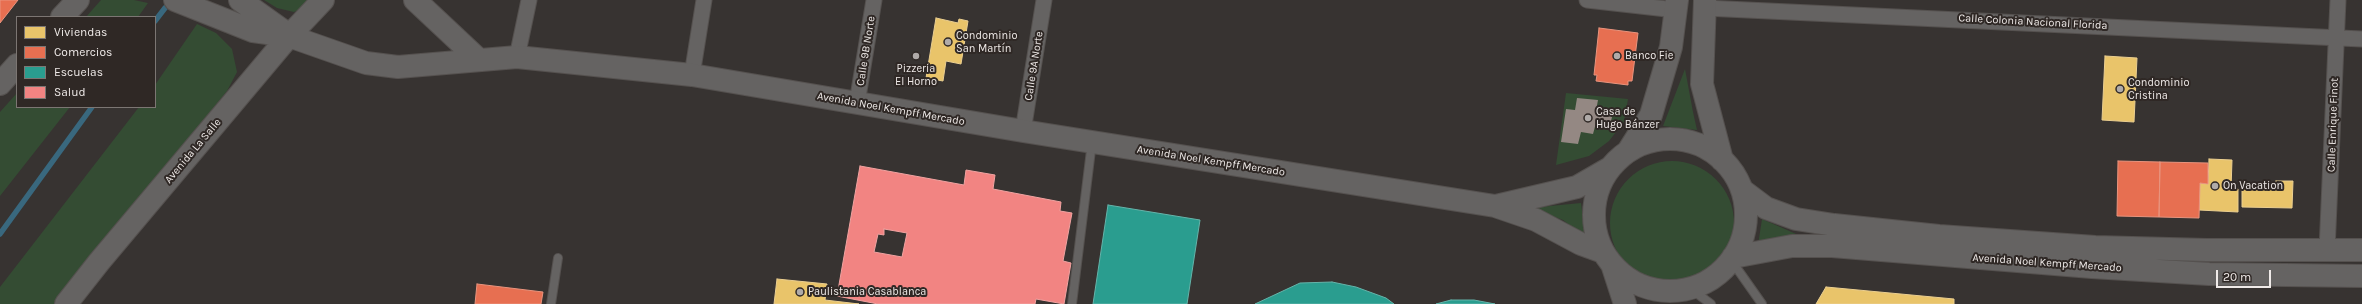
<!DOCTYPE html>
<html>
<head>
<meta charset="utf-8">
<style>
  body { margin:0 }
  #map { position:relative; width:2362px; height:304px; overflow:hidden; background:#373331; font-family:Karla,sans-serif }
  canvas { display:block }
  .legend { position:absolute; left:16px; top:16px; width:140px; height:92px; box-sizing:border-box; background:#2f2825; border:1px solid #7c7673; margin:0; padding:5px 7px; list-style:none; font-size:12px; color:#efeae8 }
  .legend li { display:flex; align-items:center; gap:8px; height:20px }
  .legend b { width:20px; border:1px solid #7c7673 }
  .scale { position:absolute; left:2216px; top:270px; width:55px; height:18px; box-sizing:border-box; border:2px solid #efeae8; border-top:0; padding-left:5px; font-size:12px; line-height:14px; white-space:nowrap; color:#efeae8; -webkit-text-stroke:3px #2f2825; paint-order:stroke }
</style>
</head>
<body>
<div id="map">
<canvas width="2362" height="304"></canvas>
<ul class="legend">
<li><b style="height:11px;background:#e9c46a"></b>Viviendas</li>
<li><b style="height:11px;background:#e76f51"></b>Comercios</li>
<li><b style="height:11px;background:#2a9d8f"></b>Escuelas</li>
<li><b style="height:11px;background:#f28482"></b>Salud</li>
</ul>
<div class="scale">20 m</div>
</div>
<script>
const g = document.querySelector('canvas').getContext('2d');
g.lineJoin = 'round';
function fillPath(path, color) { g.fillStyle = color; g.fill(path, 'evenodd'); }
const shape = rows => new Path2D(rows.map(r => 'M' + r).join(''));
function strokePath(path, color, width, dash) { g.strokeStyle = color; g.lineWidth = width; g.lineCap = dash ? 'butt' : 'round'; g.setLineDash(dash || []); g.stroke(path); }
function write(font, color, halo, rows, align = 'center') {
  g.font = font + ' Karla,sans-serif'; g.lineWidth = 4; g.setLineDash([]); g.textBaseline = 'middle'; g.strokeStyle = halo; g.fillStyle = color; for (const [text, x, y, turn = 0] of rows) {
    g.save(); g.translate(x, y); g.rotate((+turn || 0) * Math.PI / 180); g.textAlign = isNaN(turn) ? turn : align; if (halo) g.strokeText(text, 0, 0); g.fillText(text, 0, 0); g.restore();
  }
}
const green = shape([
  [101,0,134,0,148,3,138,17,86,17],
  [264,0,314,0,309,5,294,12,277,8],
  [197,24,216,33,232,49,237,72,227,91,56,304,0,304,0,287,139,107,155,107,155,85],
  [1685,69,1693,112,1697,130,1663,126],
  [17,93,17,107,70,107,0,196,0,112],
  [1566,93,1628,99,1624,122,1609,141,1589,156,1556,165],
  '1610 223a62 62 0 1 1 124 0a62 62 0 1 1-124 0Z',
  [1581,203,1586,238,1563,220,1529,208],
  [1762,219,1812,241,1758,245]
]);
const homes = shape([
  [936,18,958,23,959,19,968,21,961,64,946,61,943,81,926,78,936,18],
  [2105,56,2137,58,2134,122,2102,120,2105,56],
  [2209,159,2232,160,2231,189,2238,189,2238,212,2199,210,2200,183,2208,184,2209,159],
  [2276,181,2293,181,2292,208,2242,207,2242,185,2276,186,2276,181],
  [777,279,827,284,825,300,859,304,774,304,777,279],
  [1826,287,1954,299,1954,304,1816,304,1826,287]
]);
const shops = shape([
  [0,0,18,0,0,23,0,0],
  [1599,28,1638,33,1632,81,1628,81,1628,85,1596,81,1597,75,1594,75,1599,28],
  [2118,161,2160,162,2159,217,2117,216,2118,161],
  [2160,162,2208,163,2208,184,2200,183,2199,218,2159,217,2160,162],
  [477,284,543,292,541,304,475,304,477,284]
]);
const schools = shape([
  [1108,205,1200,220,1187,304,1093,304,1108,205],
  [1332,282,1356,287,1386,298,1394,304,1255,304,1300,283,1332,282],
  [1451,300,1474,300,1495,304,1436,304,1451,300]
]);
const health = shape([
  [860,166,964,185,966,170,995,175,993,189,1061,202,1060,211,1072,213,1063,261,1071,263,1064,304,1036,299,1035,304,878,304,837,296,860,166],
  [884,229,907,233,902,257,874,252,878,234,884,235,884,229]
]);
const stream = shape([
  [155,21,165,8],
  [0,234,92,107]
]);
const building = shape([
  [1577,98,1598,100,1596,111,1613,113,1610,125,1596,123,1593,134,1581,132,1578,144,1561,142,1566,109,1575,110]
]);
const lane = shape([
  [1731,260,1762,304],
  [1691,289,1711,304],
  [551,304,558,258],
  [1072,304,1092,142]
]);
const street = shape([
  [1587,0,1676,10],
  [1705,8,2362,39],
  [517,57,529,0],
  [692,75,704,0],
  [857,103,874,0],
  [1023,131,1044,0],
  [2327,250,2338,0]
]);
const secondary = shape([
  [175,0,253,31,289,36,366,63,398,67,517,57,692,75,1023,131,1495,206,1536,220,1581,244,1603,252],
  [240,0,289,35],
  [415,0,479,60],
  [1705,0,1702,84,1722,160],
  [62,17,78,0],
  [0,84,17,65],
  '1594 215a76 76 0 1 1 152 0a76 76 0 1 1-152 0Z',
  [1629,150,1651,115,1671,47,1677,0],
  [1742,190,1766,208,1796,219,1834,225,1939,236,2095,247,2207,250,2362,250],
  [1496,206,1577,187,1610,168],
  [1733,257,1792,246,1832,246,2092,267,2209,274,2362,276],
  [1612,264,1625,304],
  [66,304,99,262,289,36,323,0]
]);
const markers = [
  [948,42,4,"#afaaa8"],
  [916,56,4,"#afaaa8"],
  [1617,56,4,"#afaaa8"],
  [2120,89,4,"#afaaa8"],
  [1588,118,4,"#afaaa8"],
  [2215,186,4,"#afaaa8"],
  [800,292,4,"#afaaa8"]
];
const streetNames = [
  ["Calle Colonia Nacional Florida",2033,22,3],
  ["Calle 9B Norte",866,51,-81],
  ["Calle 9A Norte",1034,66,-81],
  ["Avenida Noel Kempff Mercado",891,109,10],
  ["Calle Enrique Finot",2333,125,-88],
  ["Avenida La Salle",193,151,-50],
  ["Avenida Noel Kempff Mercado",1211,161,9],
  ["Avenida Noel Kempff Mercado",2047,263,4]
];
const poiNames = [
  ["Condominio",956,36],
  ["San Martín",956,49],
  ["Banco Fie",1625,56],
  ["Pizzeria",916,69,"center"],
  ["El Horno",916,82,"center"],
  ["Condominio",2128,83],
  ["Cristina",2128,96],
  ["Casa de",1596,112],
  ["Hugo Bánzer",1596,125],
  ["On Vacation",2223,186],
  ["Paulistania Casablanca",808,292]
];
fillPath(green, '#344c33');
fillPath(homes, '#e9c46a');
strokePath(homes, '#ebcf90', 1);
fillPath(shops, '#e76f51');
strokePath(shops, '#e9947e', 1);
fillPath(schools, '#2a9d8f');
strokePath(schools, '#65b4aa', 1);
fillPath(health, '#f28482');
strokePath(health, '#f1a3a1', 1);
strokePath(stream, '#39687e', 5.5);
fillPath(building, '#948883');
strokePath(lane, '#55514f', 10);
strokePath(street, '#55514f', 17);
strokePath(secondary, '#55514f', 24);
strokePath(lane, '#656362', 8);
strokePath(street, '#656362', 15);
strokePath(secondary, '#656362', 22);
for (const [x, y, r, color] of markers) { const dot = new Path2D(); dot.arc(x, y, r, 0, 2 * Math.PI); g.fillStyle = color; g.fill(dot); strokePath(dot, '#2f2825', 1.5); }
write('11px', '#efeae8', '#2f2825', streetNames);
write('11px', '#efeae8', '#2f2825', poiNames, 'left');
</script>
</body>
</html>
